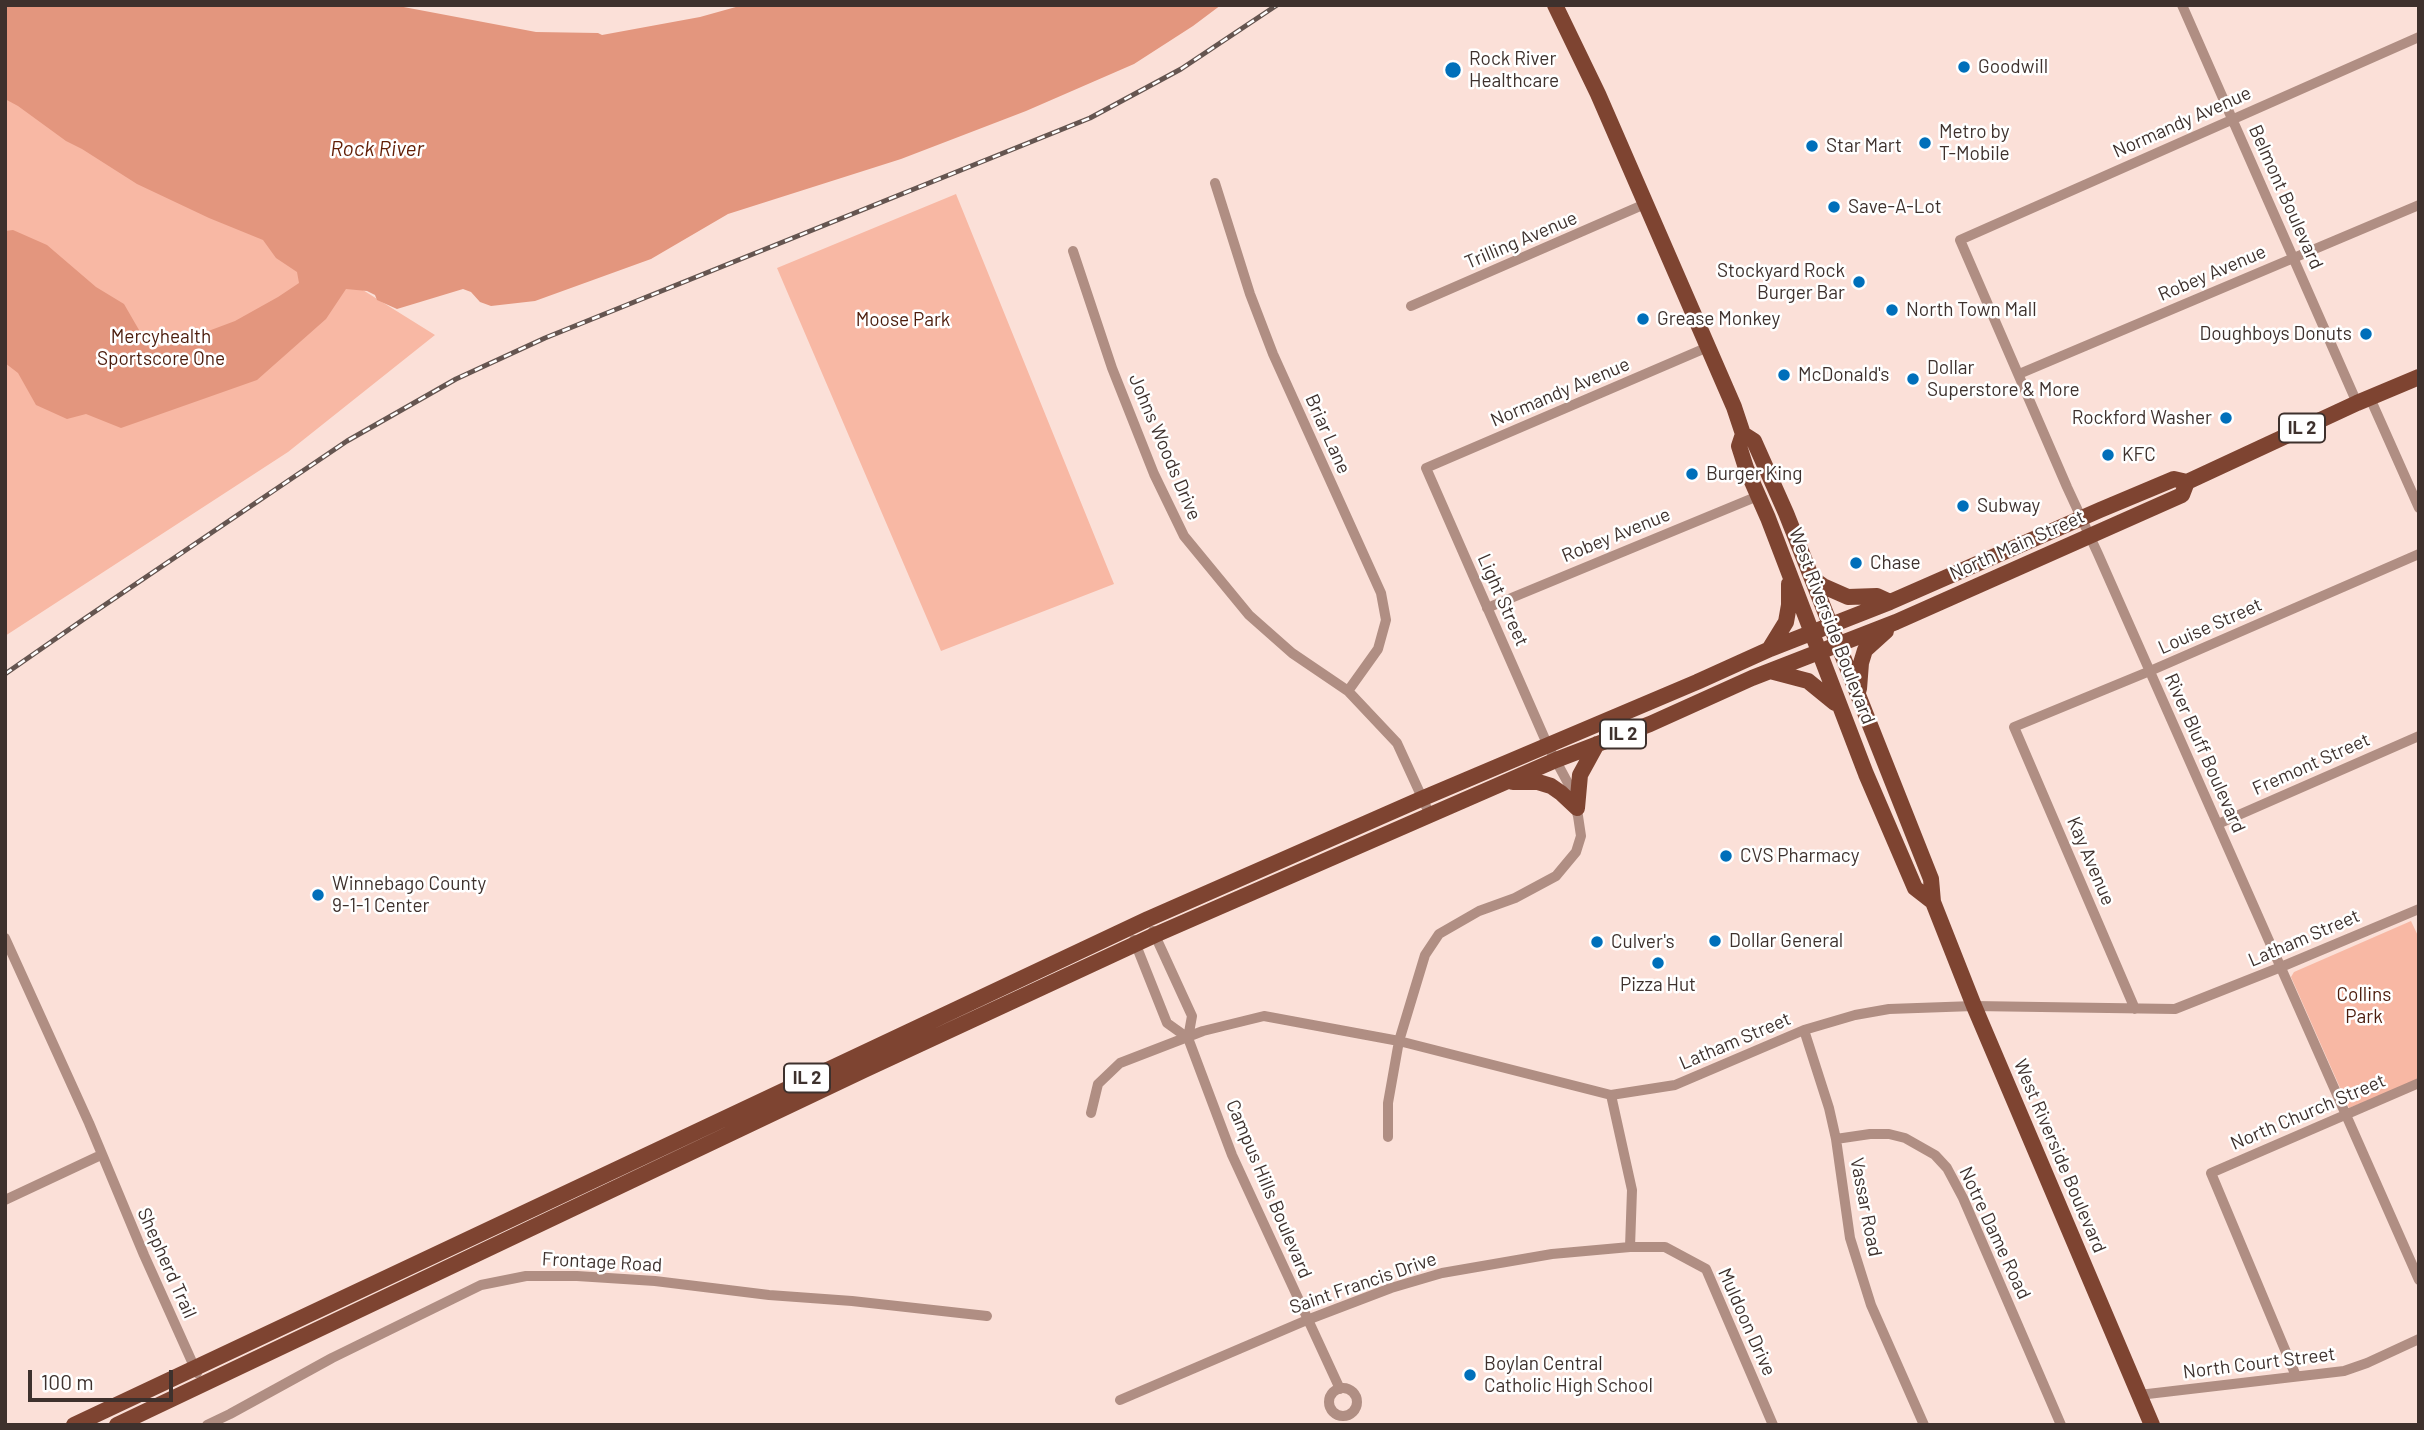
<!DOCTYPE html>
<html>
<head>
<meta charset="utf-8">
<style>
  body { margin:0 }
  #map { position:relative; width:2424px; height:1430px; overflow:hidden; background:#fbe0d8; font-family:Barlow,sans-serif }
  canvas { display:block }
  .frame { position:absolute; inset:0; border:7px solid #3e312d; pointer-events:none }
  .scale { position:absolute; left:28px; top:1370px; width:145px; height:32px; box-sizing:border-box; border:4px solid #3e312d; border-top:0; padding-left:9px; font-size:21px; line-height:24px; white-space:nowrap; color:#3e312d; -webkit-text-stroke:5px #fff; paint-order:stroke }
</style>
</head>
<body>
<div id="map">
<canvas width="2424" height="1430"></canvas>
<div class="frame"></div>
<div class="scale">100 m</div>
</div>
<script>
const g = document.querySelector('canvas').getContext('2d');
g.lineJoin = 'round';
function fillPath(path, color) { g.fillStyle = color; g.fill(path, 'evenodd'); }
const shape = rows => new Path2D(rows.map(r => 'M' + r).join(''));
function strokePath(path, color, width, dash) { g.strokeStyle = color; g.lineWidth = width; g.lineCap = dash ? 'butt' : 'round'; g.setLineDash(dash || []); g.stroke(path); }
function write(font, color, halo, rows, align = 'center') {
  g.font = font + ' Barlow,sans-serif'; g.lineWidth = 5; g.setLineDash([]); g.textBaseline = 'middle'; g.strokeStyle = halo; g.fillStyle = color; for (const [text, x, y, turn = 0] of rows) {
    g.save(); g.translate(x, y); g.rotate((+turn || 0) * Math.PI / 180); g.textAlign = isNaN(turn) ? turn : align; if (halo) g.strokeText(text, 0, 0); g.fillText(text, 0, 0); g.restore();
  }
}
const green = shape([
  [5,67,435,335,288,452,5,636],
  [956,194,1114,584,941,651,777,268],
  [2411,921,2419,938,2419,1081,2349,1108,2291,977,2294,972]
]);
const water = shape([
  [5,5,393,5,536,32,598,33,602,35,700,17,743,5,1221,5,1193,26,1134,64,1026,111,901,159,728,214,651,259,535,301,491,306,480,302,471,292,463,289,397,309,377,300,375,295,367,291,346,289,326,319,257,380,121,428,86,414,67,419,36,405,18,373,5,363,5,231,13,230,47,245,96,287,124,304,150,349,179,342,235,321,278,297,299,283,297,272,276,258,263,240,209,218,137,184,82,149,66,141,18,106,5,99]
]);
const street = shape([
  [2182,5,2357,403],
  [2419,37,1960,240,2067,487,2098,554,2419,1280],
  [1215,183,1250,294,1273,354,1381,593,1386,620,1378,649,1348,691],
  [1073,251,1112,368,1154,474,1184,536,1249,615,1292,653,1348,691,1397,743,1430,815],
  [1411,306,1645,204],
  [2019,374,2419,205],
  [2370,398,2419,508],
  [1487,608,1758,496],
  [2218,824,2419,736],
  [1153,931,1192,1016,1188,1038,1232,1155,1340,1389],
  [5,938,89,1123,144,1255,197,1373],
  [1134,940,1167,1023,1188,1038],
  [2135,1009,2014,727,2150,671,2419,554],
  [1804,1030,1829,1108,1836,1139,1850,1238,1871,1305,1924,1425],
  [1611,1095,1632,1190,1630,1247],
  [1091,1113,1098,1084,1120,1063,1203,1031,1264,1016,1399,1041,1611,1095,1675,1085,1804,1030,1855,1015,1889,1009,1974,1006,2175,1009,2281,967,2419,909],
  [1388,1137,1388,1103,1399,1041,1425,955,1439,934,1479,911,1515,898,1556,876,1576,852,1581,836,1578,816,1569,785,1548,746,1426,468,1708,347],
  [1836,1139,1870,1134,1889,1134,1905,1138,1935,1155,1947,1168,1963,1198,2061,1425],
  [5,1200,101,1155],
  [2296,1376,2211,1173,2419,1083],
  '1329 1402a14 14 0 1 1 28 0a14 14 0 1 1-28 0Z',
  [2139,1395,2344,1371,2367,1363,2419,1339],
  [1120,1400,1307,1320,1391,1288,1442,1273,1552,1254,1630,1247,1665,1247,1706,1269,1773,1425],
  [207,1425,230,1414,332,1358,481,1285,526,1276,577,1276,655,1281,769,1295,852,1301,987,1316]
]);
const primary = shape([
  [1555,5,1598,94,1734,407,1743,434,1739,446,1746,468,1768,518,1866,774,1915,888,1933,902],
  [1743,434,1754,441,1786,513,1931,879,1933,902,1974,1006,2152,1425],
  [1812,578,1823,586,1848,597,1877,596,1890,602],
  [1770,648,1786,622,1789,605,1789,584],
  [1770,671,1808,681,1835,703],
  [1859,689,1861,663,1865,650,1886,631],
  [1513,782,1538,782,1551,786,1561,793,1577,808],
  [1577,808,1580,775,1597,744],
  [74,1425,1148,919,1421,799,1697,682,1770,649,1890,602,2100,510,2174,479,2187,482,2357,403,2419,377],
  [117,1425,864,1070,1155,935,1556,760,1650,724,1752,678,1896,622,2182,495,2187,482]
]);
const rail = shape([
  [5,674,84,619,347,441,456,379,545,338,1090,118,1181,69,1277,5]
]);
const markers = [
  [1964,67,7,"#006fba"],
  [1453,70,9,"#006fba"],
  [1925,143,7,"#006fba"],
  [1812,146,7,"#006fba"],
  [1834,207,7,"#006fba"],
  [1859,282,7,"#006fba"],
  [1892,310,7,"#006fba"],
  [1643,319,7,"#006fba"],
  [2366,334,7,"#006fba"],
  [1784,375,7,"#006fba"],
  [1913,379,7,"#006fba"],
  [2226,418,7,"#006fba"],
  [2108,455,7,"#006fba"],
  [1692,474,7,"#006fba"],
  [1963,506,7,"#006fba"],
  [1856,563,7,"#006fba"],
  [1726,856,7,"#006fba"],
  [318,895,7,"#006fba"],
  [1715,941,7,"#006fba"],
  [1597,942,7,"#006fba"],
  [1658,963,7,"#006fba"],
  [1470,1375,7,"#006fba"]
];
const shields = [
  [2302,428,46],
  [1623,734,46],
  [807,1078,46]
];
const shieldNames = [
  ["IL 2",2302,428],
  ["IL 2",1623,734],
  ["IL 2",807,1078]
];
const poiNames = [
  ["Rock River",1469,59],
  ["Healthcare",1469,81],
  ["Goodwill",1978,67],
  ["Metro by",1939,132],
  ["T-Mobile",1939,154],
  ["Star Mart",1826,146],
  ["Save-A-Lot",1848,207],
  ["Stockyard Rock",1845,271,"right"],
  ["Burger Bar",1845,293,"right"],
  ["North Town Mall",1906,310],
  ["Grease Monkey",1657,319],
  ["Doughboys Donuts",2352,334,"right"],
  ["Dollar",1927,368],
  ["Superstore & More",1927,390],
  ["McDonald's",1798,375],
  ["Rockford Washer",2212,418,"right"],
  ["KFC",2122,455],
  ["Burger King",1706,474],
  ["Subway",1977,506],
  ["Chase",1870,563],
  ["CVS Pharmacy",1740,856],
  ["Winnebago County",332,884],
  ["9-1-1 Center",332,906],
  ["Dollar General",1729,941],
  ["Culver's",1611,942],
  ["Pizza Hut",1658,985,"center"],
  ["Boylan Central",1484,1364],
  ["Catholic High School",1484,1386]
];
const streetNames = [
  ["Normandy Avenue",2182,122,-24],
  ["Belmont Boulevard",2286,197,66],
  ["Trilling Avenue",1521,240,-23],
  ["Robey Avenue",2212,273,-23],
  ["Normandy Avenue",1560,392,-23],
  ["Briar Lane",1328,434,66],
  ["Johns Woods Drive",1165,447,67],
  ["Robey Avenue",1616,535,-22],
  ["North Main Street",2017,545,-24],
  ["Light Street",1503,600,66],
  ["West Riverside Boulevard",1832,626,69],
  ["Louise Street",2210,626,-24],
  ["River Bluff Boulevard",2205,753,66],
  ["Fremont Street",2311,764,-24],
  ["Kay Avenue",2091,861,67],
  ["Latham Street",2304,938,-23],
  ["Latham Street",1735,1041,-23],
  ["North Church Street",2308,1112,-23],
  ["West Riverside Boulevard",2060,1156,67],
  ["Campus Hills Boulevard",1269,1189,67],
  ["Vassar Road",1866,1207,79],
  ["Notre Dame Road",1995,1233,65],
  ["Frontage Road",602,1262,3],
  ["Shepherd Trail",167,1263,66],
  ["Saint Francis Drive",1363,1283,-19],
  ["Muldoon Drive",1747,1322,66],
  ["North Court Street",2259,1363,-7]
];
const parkNames = [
  ["Moose Park",903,320],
  ["Mercyhealth",161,337],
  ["Sportscore One",161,359],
  ["Collins",2364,995],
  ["Park",2364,1017]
];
const waterNames = [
  ["Rock River",377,149]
];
fillPath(green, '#f8b8a4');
fillPath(water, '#e3967e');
strokePath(street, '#b08e83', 10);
strokePath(primary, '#7e4431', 16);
strokePath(rail, '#655550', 5);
strokePath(rail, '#fff', 2.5, [8]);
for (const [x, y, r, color] of markers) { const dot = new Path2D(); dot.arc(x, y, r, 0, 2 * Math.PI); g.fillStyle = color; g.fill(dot); strokePath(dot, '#fff', 2.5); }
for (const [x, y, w] of shields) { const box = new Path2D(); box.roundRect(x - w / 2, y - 14.5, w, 29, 5); g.fillStyle = '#fff'; g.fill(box); strokePath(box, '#3e312d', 2); }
write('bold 18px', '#3e312d', null, shieldNames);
write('19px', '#3e312d', '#fff', poiNames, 'left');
write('19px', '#3e312d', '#fff', streetNames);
write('19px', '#4c1c0c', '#fff', parkNames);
write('italic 21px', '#621e05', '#fff', waterNames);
</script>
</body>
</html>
